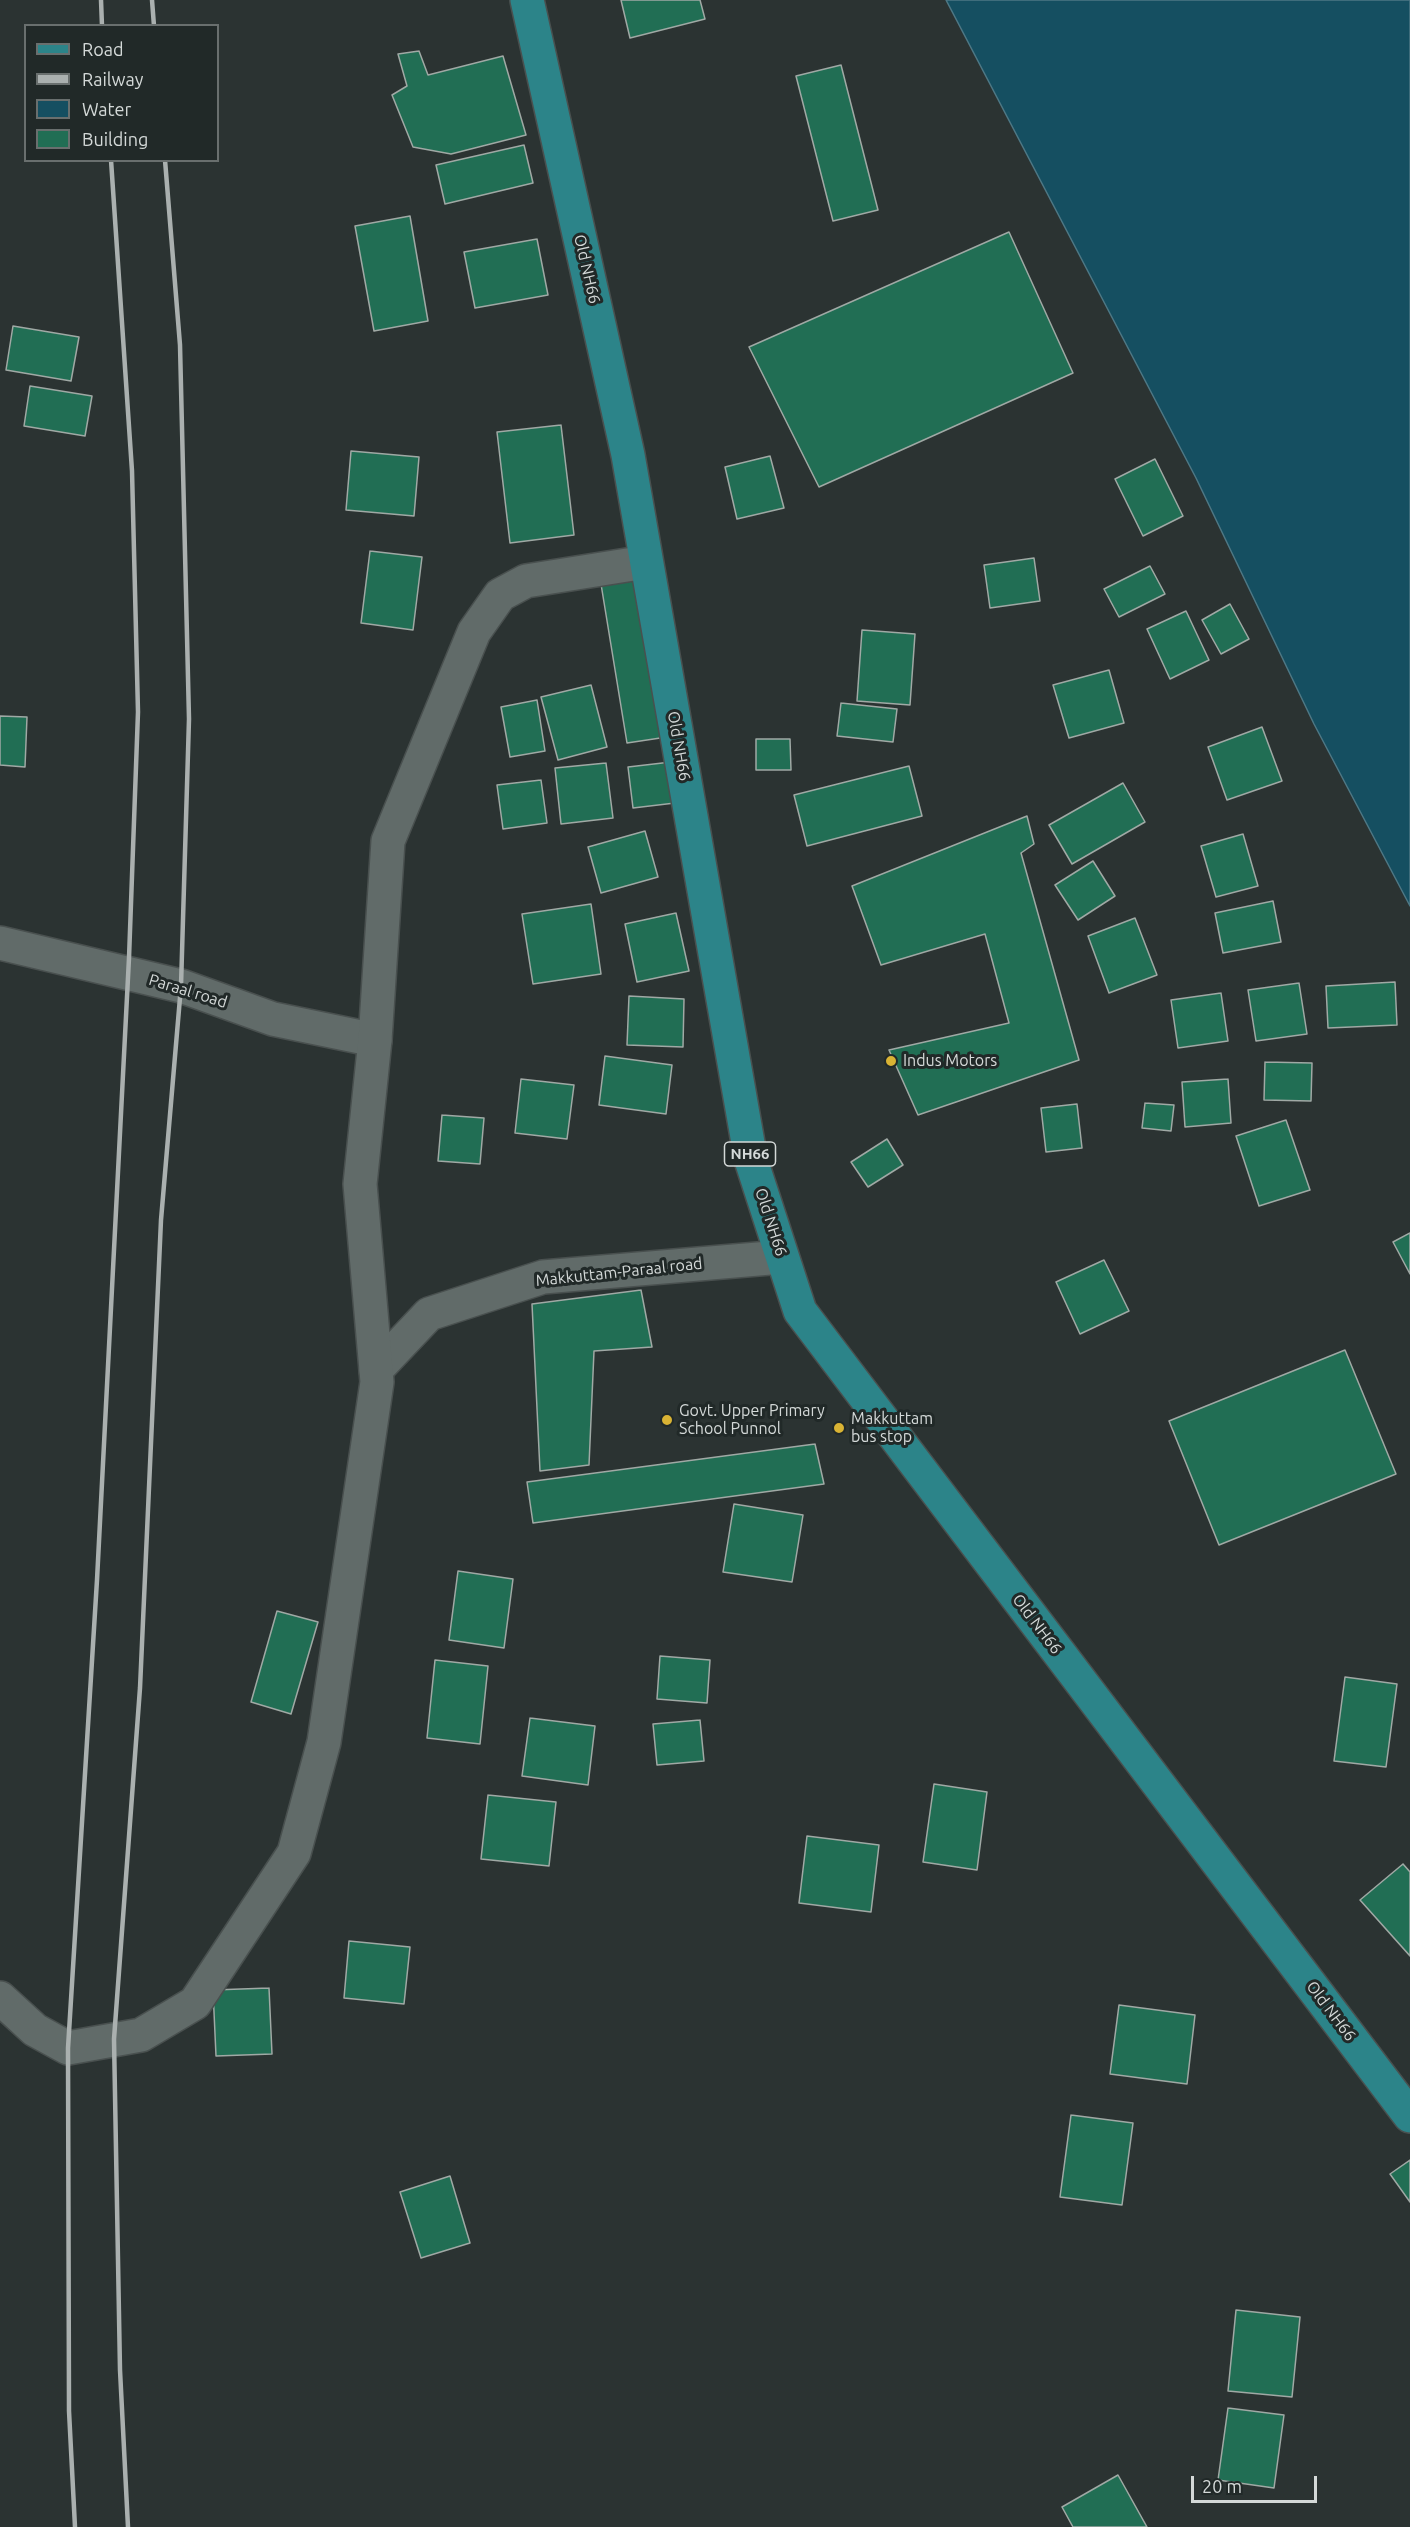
<!DOCTYPE html>
<html>
<head>
<meta charset="utf-8">
<style>
  body { margin:0 }
  #map { position:relative; width:1410px; height:2527px; overflow:hidden; background:#2b3332; font-family:Ubuntu,sans-serif }
  canvas { display:block }
  .legend { position:absolute; left:24px; top:24px; width:195px; height:138px; box-sizing:border-box; background:#212928; border:2px solid #696f6e; margin:0; padding:8px 10px; list-style:none; font-size:18px; color:#d4d9d8 }
  .legend li { display:flex; align-items:center; gap:12px; height:30px }
  .legend b { width:30px; border:2px solid #696f6e }
  .scale { position:absolute; left:1191px; top:2476px; width:126px; height:27px; box-sizing:border-box; border:3px solid #d4d9d8; border-top:0; padding-left:8px; font-size:18px; line-height:21px; white-space:nowrap; color:#d4d9d8; -webkit-text-stroke:4px #212928; paint-order:stroke }
</style>
</head>
<body>
<div id="map">
<canvas width="1410" height="2527"></canvas>
<ul class="legend">
<li><b style="height:8px;background:#2c8489"></b>Road</li>
<li><b style="height:8px;background:#aab0af"></b>Railway</li>
<li><b style="height:16px;background:#154f61"></b>Water</li>
<li><b style="height:16px;background:#216e54"></b>Building</li>
</ul>
<div class="scale">20 m</div>
</div>
<script>
const g = document.querySelector('canvas').getContext('2d');
g.lineJoin = 'round';
function fillPath(path, color) { g.fillStyle = color; g.fill(path, 'evenodd'); }
const shape = rows => new Path2D(rows.map(r => 'M' + r).join(''));
function strokePath(path, color, width, dash) { g.strokeStyle = color; g.lineWidth = width; g.lineCap = dash ? 'butt' : 'round'; g.setLineDash(dash || []); g.stroke(path); }
function write(font, color, halo, rows, align = 'center') {
  g.font = font + ' Ubuntu,sans-serif'; g.lineWidth = 6; g.setLineDash([]); g.textBaseline = 'middle'; g.strokeStyle = halo; g.fillStyle = color; for (const [text, x, y, turn = 0] of rows) {
    g.save(); g.translate(x, y); g.rotate((+turn || 0) * Math.PI / 180); g.textAlign = isNaN(turn) ? turn : align; if (halo) g.strokeText(text, 0, 0); g.fillText(text, 0, 0); g.restore();
  }
}
const water = shape([
  [946,0,1410,0,1410,906,1314,724,1196,478,946,0]
]);
const building = shape([
  [621,0,700,0,705,19,630,38,621,0],
  [419,51,428,75,503,56,526,135,451,154,413,147,392,95,407,86,398,54,419,51],
  [841,65,878,210,833,221,796,76,841,65],
  [524,145,533,183,445,204,436,165,524,145],
  [410,216,428,321,374,331,355,226,410,216],
  [1009,232,1073,373,819,487,749,347,1009,232],
  [537,239,548,295,475,308,464,252,537,239],
  [13,326,79,337,71,381,6,370,13,326],
  [30,386,92,396,85,436,24,426,30,386],
  [561,425,574,535,510,543,497,432,561,425],
  [351,451,419,457,414,516,346,510,351,451],
  [770,456,784,508,737,519,725,467,770,456],
  [1155,459,1183,516,1143,536,1115,479,1155,459],
  [370,551,422,557,413,630,361,623,370,551],
  [1034,558,1040,601,990,608,984,565,1034,558],
  [1150,566,1165,594,1119,617,1104,589,1150,566],
  [642,577,667,737,627,743,601,584,642,577],
  [1230,604,1249,639,1221,654,1202,620,1230,604],
  [1186,611,1209,660,1170,679,1147,629,1186,611],
  [862,630,915,634,910,705,857,701,862,630],
  [1109,670,1124,723,1069,738,1053,685,1109,670],
  [591,685,607,747,558,760,541,697,591,685],
  [537,700,545,751,510,757,501,707,537,700],
  [841,703,897,709,893,742,837,736,841,703],
  [0,716,27,717,25,767,0,765,0,716],
  [1262,727,1282,781,1227,800,1208,747,1262,727],
  [756,739,790,739,791,770,756,770,756,739],
  [671,762,675,803,633,808,628,767,671,762],
  [606,763,613,818,561,824,555,768,606,763],
  [909,766,922,816,807,846,794,795,909,766],
  [541,780,547,823,503,829,497,785,541,780],
  [1123,783,1145,822,1072,864,1049,825,1123,783],
  [1027,816,1034,844,1021,853,1079,1060,918,1115,889,1050,1009,1023,985,934,881,965,852,886,1027,816],
  [645,831,658,877,601,893,588,847,645,831],
  [1243,834,1258,886,1216,897,1201,846,1243,834],
  [1093,861,1115,896,1078,920,1055,885,1093,861],
  [1273,901,1281,942,1223,953,1215,913,1273,901],
  [591,904,601,974,533,984,522,914,591,904],
  [676,913,689,971,637,982,625,924,676,913],
  [1135,918,1157,975,1109,993,1088,936,1135,918],
  [1395,982,1397,1025,1328,1028,1326,986,1395,982],
  [1299,983,1307,1034,1256,1041,1248,990,1299,983],
  [1221,993,1228,1041,1178,1048,1171,1000,1221,993],
  [629,996,684,999,683,1047,627,1045,629,996],
  [605,1056,672,1065,666,1114,599,1105,605,1056],
  [1265,1062,1312,1063,1311,1101,1264,1100,1265,1062],
  [521,1079,574,1085,567,1139,515,1133,521,1079],
  [1228,1079,1231,1123,1185,1127,1182,1082,1228,1079],
  [1145,1103,1174,1105,1171,1131,1142,1128,1145,1103],
  [1077,1104,1082,1148,1046,1152,1041,1108,1077,1104],
  [442,1115,484,1118,480,1164,438,1161,442,1115],
  [1286,1120,1310,1190,1259,1206,1236,1136,1286,1120],
  [887,1139,903,1165,868,1187,851,1162,887,1139],
  [1410,1233,1410,1274,1393,1242,1410,1233],
  [1104,1260,1129,1311,1080,1334,1056,1282,1104,1260],
  [641,1290,652,1347,594,1351,589,1465,540,1471,532,1304,641,1290],
  [1345,1350,1396,1474,1219,1545,1169,1421,1345,1350],
  [815,1444,824,1484,533,1523,527,1482,815,1444],
  [734,1504,803,1515,792,1582,723,1572,734,1504],
  [458,1571,513,1579,504,1648,449,1640,458,1571],
  [277,1611,318,1622,291,1714,251,1702,277,1611],
  [660,1656,710,1660,707,1703,657,1699,660,1656],
  [435,1660,488,1666,480,1744,427,1738,435,1660],
  [1345,1677,1397,1684,1386,1767,1334,1761,1345,1677],
  [530,1718,595,1726,588,1785,522,1776,530,1718],
  [700,1720,704,1761,657,1765,653,1724,700,1720],
  [934,1784,987,1792,977,1870,923,1862,934,1784],
  [488,1795,556,1802,549,1866,481,1859,488,1795],
  [807,1836,879,1845,871,1912,799,1903,807,1836],
  [1403,1864,1410,1872,1410,1956,1360,1900,1403,1864],
  [349,1941,410,1947,404,2004,344,1998,349,1941],
  [269,1988,272,2054,216,2056,213,1990,269,1988],
  [1119,2005,1195,2015,1187,2084,1110,2074,1119,2005],
  [1071,2115,1133,2123,1122,2205,1060,2197,1071,2115],
  [1410,2160,1410,2202,1390,2174,1410,2160],
  [450,2176,470,2243,421,2258,400,2192,450,2176],
  [1236,2310,1300,2317,1292,2397,1228,2391,1236,2310],
  [1228,2408,1284,2415,1274,2488,1218,2480,1228,2408],
  [1118,2475,1147,2527,1073,2527,1062,2507,1118,2475]
]);
const minor = shape([
  [0,943,181,986,273,1019,375,1040]
]);
const tertiary = shape([
  [376,1370,429,1314,543,1277,782,1257]
]);
const secondary = shape([
  [0,1998,35,2030,68,2048,141,2035,195,2003,294,1853,324,1742,377,1382,360,1184,375,1040,388,841,474,632,500,595,526,581,646,562]
]);
const primary = shape([
  [527,0,628,455,751,1160,800,1311,1410,2116]
]);
const rail = shape([
  [101,0,102,26],
  [152,0,154,26],
  [75,2527,69,2411,68,2048,97,1580,129,958,138,712,132,471,111,160],
  [128,2527,120,2370,114,2039,140,1688,161,1220,181,986,189,719,180,345,165,160]
]);
const markers = [
  [891,1061,6,"#d9b334"],
  [667,1420,6,"#d9b334"],
  [839,1428,6,"#d9b334"]
];
const shields = [
  [750,1154,51]
];
const shieldNames = [
  ["NH66",750,1154]
];
const streetNames = [
  ["Old NH66",587,269,77],
  ["Old NH66",679,746,80],
  ["Paraal road",188,991,17],
  ["Old NH66",771,1222,72],
  ["Makkuttam-Paraal road",619,1272,-6],
  ["Old NH66",1037,1624,53],
  ["Old NH66",1331,2011,53]
];
const poiNames = [
  ["Indus Motors",903,1061],
  ["Govt. Upper Primary",679,1411],
  ["School Punnol",679,1429],
  ["Makkuttam",851,1419],
  ["bus stop",851,1437]
];
fillPath(water, '#154f61');
strokePath(water, '#4e7885', 1.5);
fillPath(building, '#216e54');
strokePath(building, '#a0a9a5', 1.5);
strokePath(minor, '#49504f', 36);
strokePath(tertiary, '#49504f', 36);
strokePath(secondary, '#49504f', 36);
strokePath(primary, '#49504f', 36);
strokePath(minor, '#616b69', 33);
strokePath(tertiary, '#616b69', 33);
strokePath(secondary, '#616b69', 33);
strokePath(primary, '#2c8489', 33);
strokePath(rail, '#aab0af', 4.5);
for (const [x, y, r, color] of markers) { const dot = new Path2D(); dot.arc(x, y, r, 0, 2 * Math.PI); g.fillStyle = color; g.fill(dot); strokePath(dot, '#212928', 2); }
for (const [x, y, w] of shields) { const box = new Path2D(); box.roundRect(x - w / 2, y - 12, w, 24, 4.5); g.fillStyle = '#212928'; g.fill(box); strokePath(box, '#d4d9d8', 1.5); }
write('bold 15px', '#d4d9d8', null, shieldNames);
write('16px', '#d4d9d8', '#212928', streetNames);
write('16px', '#d4d9d8', '#212928', poiNames, 'left');
</script>
</body>
</html>
